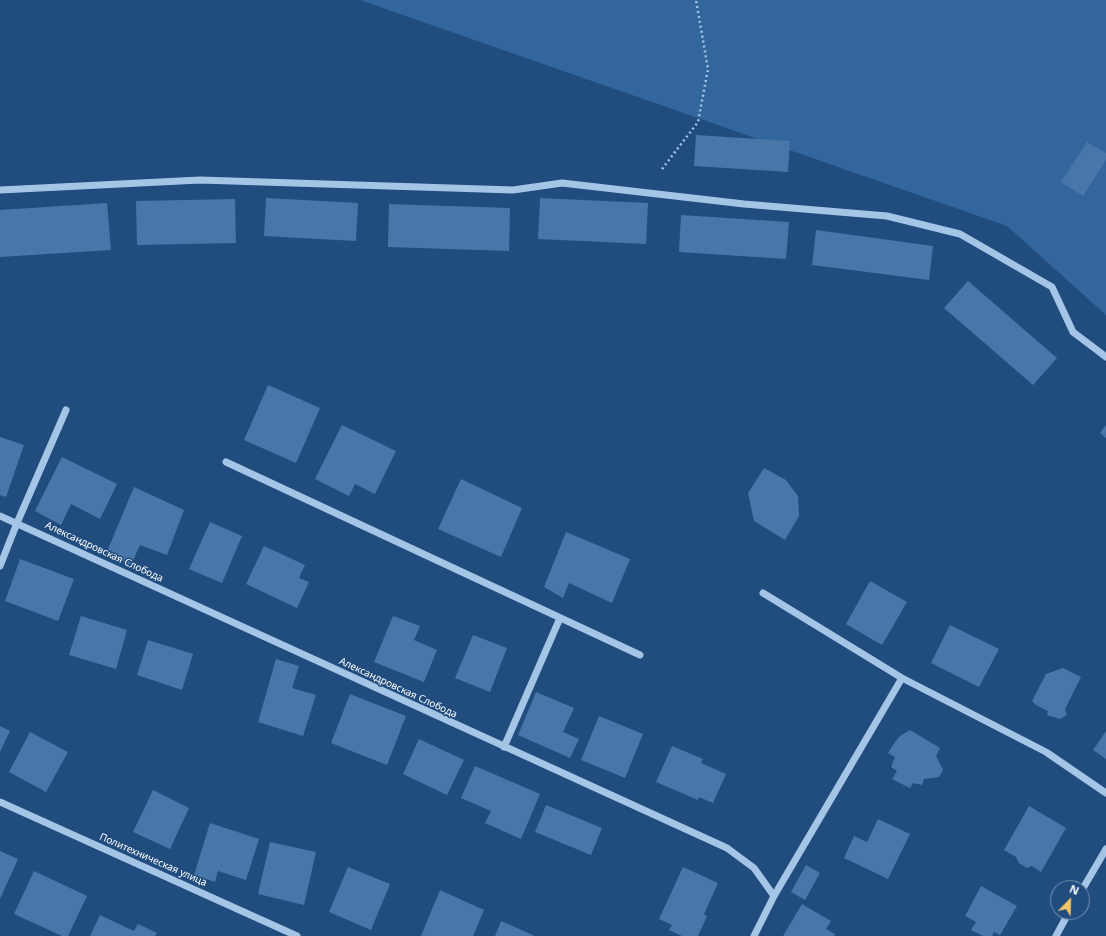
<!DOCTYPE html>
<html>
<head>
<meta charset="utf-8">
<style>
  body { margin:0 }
  #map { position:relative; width:1106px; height:936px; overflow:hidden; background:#204c7e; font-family:"Noto Sans",sans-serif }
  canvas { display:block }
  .north { position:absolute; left:1050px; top:880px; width:40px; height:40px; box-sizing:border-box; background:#204c7e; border:1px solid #7994b2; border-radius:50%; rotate:23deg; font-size:11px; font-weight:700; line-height:16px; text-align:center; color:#fff }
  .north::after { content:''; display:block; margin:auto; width:14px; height:18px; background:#f4c766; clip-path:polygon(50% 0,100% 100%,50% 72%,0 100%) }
</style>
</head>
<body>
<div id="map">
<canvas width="1106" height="936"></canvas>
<div class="north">N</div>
</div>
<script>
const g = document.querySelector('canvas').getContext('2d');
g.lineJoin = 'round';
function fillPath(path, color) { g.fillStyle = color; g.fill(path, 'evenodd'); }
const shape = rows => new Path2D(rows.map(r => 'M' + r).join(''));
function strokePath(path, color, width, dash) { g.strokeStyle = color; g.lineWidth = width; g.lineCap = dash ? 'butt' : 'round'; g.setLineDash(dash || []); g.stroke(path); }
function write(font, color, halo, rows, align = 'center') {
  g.font = font + ' "Noto Sans",sans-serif'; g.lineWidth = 3; g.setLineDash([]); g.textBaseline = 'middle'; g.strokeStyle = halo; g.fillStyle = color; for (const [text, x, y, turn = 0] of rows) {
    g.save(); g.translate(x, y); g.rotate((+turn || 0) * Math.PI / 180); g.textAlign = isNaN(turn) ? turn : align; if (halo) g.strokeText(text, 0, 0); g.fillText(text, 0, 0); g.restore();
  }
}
const green = shape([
  [360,0,1106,0,1106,315,1007,226]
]);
const building = shape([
  [696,135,790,141,788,172,694,166],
  [1087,142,1106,153,1106,160,1083,196,1061,182],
  [266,198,358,203,356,241,264,236],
  [540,198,648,203,646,244,538,239],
  [235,199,236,243,137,245,136,201],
  [107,203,111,250,0,257,0,210],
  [389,204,510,208,509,251,388,247],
  [681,215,789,222,786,259,679,252],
  [816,230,933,246,929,280,812,265],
  [968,281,1057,358,1033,385,944,308],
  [268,385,320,408,296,463,244,440],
  [342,425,396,451,375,494,355,484,349,496,315,479],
  [1106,425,1106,438,1100,433],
  [0,437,24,445,6,497,0,495],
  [62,457,117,484,100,519,71,504,61,525,35,511],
  [764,468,786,480,798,496,799,516,785,540,754,521,748,493],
  [461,479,522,508,501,557,438,529],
  [134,487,184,510,167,555,140,545,131,565,106,554],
  [210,522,242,536,222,583,189,569],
  [566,532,630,559,612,603,569,583,563,598,544,587],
  [264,546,305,565,299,578,309,582,297,608,246,584],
  [20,559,74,579,58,621,5,601],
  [870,581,907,602,882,645,846,624],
  [81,616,127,630,116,669,69,655],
  [393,616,420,626,414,640,437,650,424,682,374,662],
  [950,625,999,649,979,687,931,663],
  [473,635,507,648,490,692,455,678],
  [148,640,193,654,182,690,137,675],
  [276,659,299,666,292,688,316,695,303,736,258,722],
  [1063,668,1081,677,1065,709,1067,715,1060,719,1047,715,1048,711,1036,705,1032,701,1046,674],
  [536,692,574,708,563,732,579,739,570,758,518,735],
  [350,694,406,716,387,765,331,743],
  [599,716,643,734,625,778,581,760],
  [0,726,10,731,0,752],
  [910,730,940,748,936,756,943,770,939,777,924,779,922,785,913,783,910,788,892,779,897,771,891,767,895,757,888,753,895,742,900,736],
  [1106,731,1106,759,1093,750],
  [30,732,68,752,46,792,9,772],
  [419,739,464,760,447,795,403,774],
  [672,746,703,759,701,763,726,774,713,803,699,797,698,800,656,782],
  [475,766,540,794,521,839,485,823,491,811,461,798],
  [153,790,189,808,170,849,133,832],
  [546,805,602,828,591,855,535,832],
  [1029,806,1066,828,1041,872,1032,866,1027,868,1019,863,1016,857,1004,850],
  [878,819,910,834,888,879,844,858,854,836,867,842],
  [210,823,259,839,246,880,218,871,215,882,194,875],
  [270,842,316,852,304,905,258,894],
  [0,851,18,859,0,899],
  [806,865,820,873,805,900,791,892],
  [348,867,390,884,371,930,329,912],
  [683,867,718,883,704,914,707,916,698,936,682,936,669,930,672,925,659,919],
  [34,871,87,896,68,936,62,936,14,914],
  [981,886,1017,906,1000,935,994,932,992,936,983,936,971,930,976,922,965,916],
  [440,890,484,910,473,936,421,936],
  [802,904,831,921,826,929,835,934,834,936,783,936],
  [100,915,134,931,138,924,157,933,155,936,90,936],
  [501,921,535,936,495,936]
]);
const path = shape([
  [662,169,698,122,708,69,696,0]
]);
const minor = shape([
  [0,190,200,180,513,190,562,183,744,204,887,216,960,234,1052,287,1073,332,1106,357],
  [226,462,640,655],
  [0,516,727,848,754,868,774,896],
  [0,566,17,523,66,410],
  [763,593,902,678,1046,752,1106,793],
  [504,747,560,618],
  [0,802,297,936],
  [1082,890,1106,849],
  [754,936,774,896,902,678],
  [1056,936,1069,912]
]);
const streetNames = [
  ["Александровская Слобода",104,552,25],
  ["Александровская Слобода",398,688,25],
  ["Политехническая улица",153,860,24]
];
fillPath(green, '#33669c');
fillPath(building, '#4976a8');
strokePath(path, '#a5c5e7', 2.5, [2, 3]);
strokePath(minor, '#a5c5e7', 7);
write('10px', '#fff', '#204c7e', streetNames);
</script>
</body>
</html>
